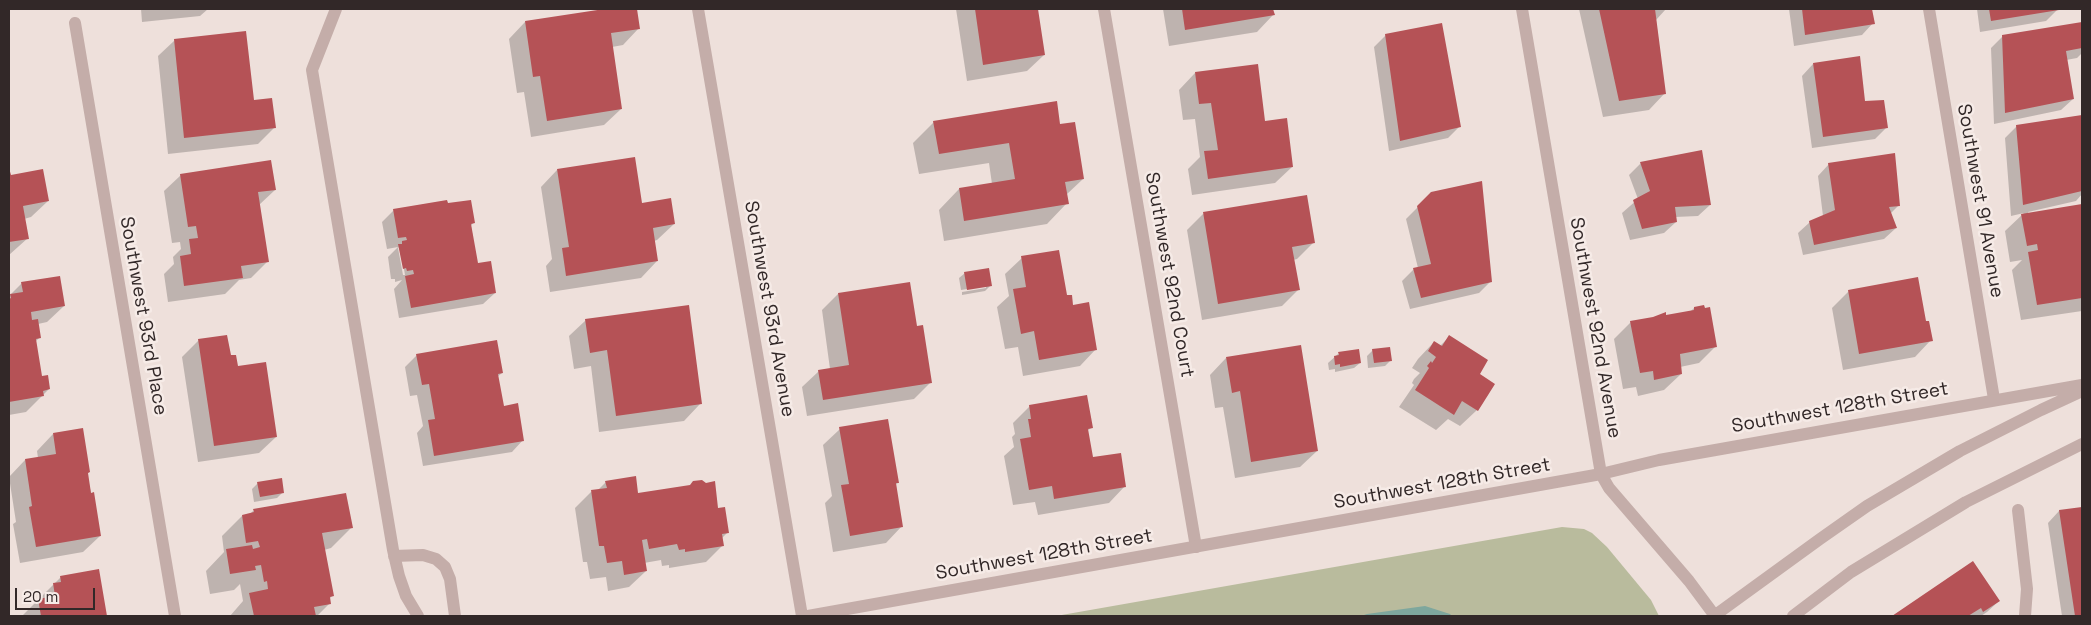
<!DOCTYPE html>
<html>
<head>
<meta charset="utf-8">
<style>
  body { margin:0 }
  #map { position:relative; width:2091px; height:625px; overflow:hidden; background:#eee0db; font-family:"Space Grotesk",sans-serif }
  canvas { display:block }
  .frame { position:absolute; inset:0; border:10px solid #322828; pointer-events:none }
  .scale { position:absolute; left:15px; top:588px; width:80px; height:22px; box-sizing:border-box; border:2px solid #322828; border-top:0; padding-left:6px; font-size:15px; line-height:18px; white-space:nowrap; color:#322828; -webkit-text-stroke:4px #f6ebe7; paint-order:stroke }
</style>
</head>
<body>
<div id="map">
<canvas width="2091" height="625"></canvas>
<div class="frame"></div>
<div class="scale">20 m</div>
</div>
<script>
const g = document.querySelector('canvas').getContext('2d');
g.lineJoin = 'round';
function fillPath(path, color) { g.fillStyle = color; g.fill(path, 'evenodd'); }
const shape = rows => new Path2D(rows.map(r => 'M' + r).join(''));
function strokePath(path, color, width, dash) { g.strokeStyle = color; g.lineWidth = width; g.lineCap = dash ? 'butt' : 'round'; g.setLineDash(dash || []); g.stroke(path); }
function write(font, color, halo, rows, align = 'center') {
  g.font = font + ' "Space Grotesk",sans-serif'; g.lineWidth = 5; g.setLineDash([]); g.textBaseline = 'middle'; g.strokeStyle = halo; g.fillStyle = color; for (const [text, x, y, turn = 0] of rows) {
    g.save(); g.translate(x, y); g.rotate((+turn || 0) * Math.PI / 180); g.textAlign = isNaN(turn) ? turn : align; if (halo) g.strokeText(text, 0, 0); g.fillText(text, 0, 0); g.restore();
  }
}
const green = shape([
  [1562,527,1584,529,1592,533,1607,547,1651,600,1659,616,1056,616]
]);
const water = shape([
  [1425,606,1450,614,1452,616,1361,616,1367,614]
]);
const shadow = shape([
  [141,9,208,9,200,16,142,22],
  [612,9,636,9,639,28,623,45,612,47,621,109,604,125,531,137,524,92,517,93,509,39,525,22],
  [956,9,1037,9,1044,55,1027,71,967,81],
  [1163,9,1272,9,1273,15,1257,32,1169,46],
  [1579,9,1666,9,1656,20,1665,93,1649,110,1603,117],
  [1789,9,1870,9,1873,23,1862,35,1794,46],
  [1977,9,2058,9,2046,21,1980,32],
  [2082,24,2082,53,2077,58,2066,60,2073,99,2061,110,1994,124,1991,48,2003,36],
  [1386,35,1459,127,1448,138,1389,151,1374,47],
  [175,40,252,101,274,128,258,144,168,154,158,56],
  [1813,64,1864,103,1886,128,1875,139,1812,148,1802,76],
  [1195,73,1264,122,1292,167,1275,183,1192,195,1188,169,1200,157,1195,119,1183,120,1179,90],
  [2082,116,2082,194,2076,201,2028,212,2029,214,2082,206,2082,311,2021,320,2012,270,2022,260,2010,262,2005,231,2024,213,2011,216,2005,138,2017,126],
  [934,122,1059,126,1083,179,1066,195,1067,203,1047,224,944,241,939,210,959,189,992,184,989,163,919,174,913,143],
  [1641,163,1710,205,1698,216,1675,217,1676,222,1664,233,1630,240,1622,213,1638,199,1629,175],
  [1829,164,1899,205,1890,214,1896,228,1884,239,1803,255,1798,233,1810,222,1823,216,1818,176],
  [9,170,10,177,48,201,31,217,24,219,28,238,9,255],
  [557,170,641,204,674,224,657,240,654,241,657,261,641,278,550,292,546,266,552,259,541,187],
  [181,175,275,190,259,205,268,261,251,278,239,280,225,294,168,302,164,274,174,264,173,257,181,249,180,242,172,243,164,191],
  [1432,193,1491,281,1479,293,1410,309,1402,281,1414,269,1418,268,1406,219],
  [447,205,473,223,471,226,477,265,495,293,483,304,399,318,394,289,402,280,395,282,395,279,391,279,388,257,398,247,387,249,382,222,394,210],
  [400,246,405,275,403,275,398,248],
  [1203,214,1313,243,1297,259,1293,260,1298,290,1282,306,1202,320,1187,230],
  [1022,258,1066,297,1096,349,1080,366,1023,376,1018,347,1005,349,997,307,1009,296,1005,274],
  [965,273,990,286,985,291,962,295,962,292,986,288,986,286,961,290,959,278],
  [22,283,64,306,47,322,38,324,40,337,35,342,41,378,49,389,26,412,9,415,9,296],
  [1849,291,1925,323,1931,340,1915,357,1843,370,1832,308],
  [838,294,916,327,931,382,914,399,807,416,802,387,819,371,830,369,822,310],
  [1694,308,1716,346,1699,363,1680,367,1681,374,1664,390,1638,396,1636,387,1623,389,1614,339,1631,322,1690,312],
  [586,320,700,404,684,421,599,432,591,366,574,369,569,336],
  [1449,337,1478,374,1477,410,1460,426,1448,419,1436,430,1399,407,1414,385,1412,383,1414,379,1420,373,1412,368,1418,359,1434,342,1440,346],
  [199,340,230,357,276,437,259,453,198,462,182,357],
  [1358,350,1360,363,1354,368,1335,372,1335,369,1329,370,1328,363,1338,354],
  [1373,350,1390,361,1385,366,1368,368,1367,356],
  [417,355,502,373,497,377,503,407,523,440,512,452,423,466,417,433,423,426,417,395,410,396,405,367],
  [1226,358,1317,451,1300,467,1235,478,1223,407,1215,408,1210,375],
  [1030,406,1091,428,1087,431,1092,459,1125,486,1109,503,1038,515,1035,502,1013,505,1004,456,1014,447,1012,437,1015,434,1013,423],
  [840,429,898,483,895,485,902,526,886,543,833,552,825,503,832,496,823,445],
  [53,434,89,472,87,474,100,536,83,552,20,563,13,524,16,522,9,477,25,460,38,458,37,451],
  [606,482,637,495,717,509,728,532,722,538,723,545,706,562,669,568,669,565,662,566,661,560,644,563,646,571,629,587,608,591,606,577,590,579,587,562,583,562,575,508,591,492,598,490],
  [258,483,283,492,277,498,254,502,252,489],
  [345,494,351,528,331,548,324,550,332,596,329,599,330,603,317,616,230,616,243,601,240,584,234,590,210,594,206,571,224,552,222,536,242,516,250,514,253,511],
  [2082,508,2082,616,2062,616,2048,523,2059,511],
  [1973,563,1999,601,1987,612,1981,616,1895,616],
  [98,571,106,616,22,616,61,577]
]);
const building = shape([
  [604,9,637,9,640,29,611,33,622,109,547,121,540,76,533,77,525,21],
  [975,9,1038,9,1045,55,983,65],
  [1182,9,1273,9,1275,15,1185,30],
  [1599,9,1655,9,1666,94,1619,101],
  [1802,9,1872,9,1875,24,1805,35],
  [1989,9,2058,9,2059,10,1991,21],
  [2082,22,2082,48,2066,51,2074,99,2005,113,2002,35],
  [1442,23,1461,127,1400,141,1385,34],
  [246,31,254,100,272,98,276,128,184,138,174,39],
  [1860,56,1865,101,1884,100,1888,128,1823,137,1813,63],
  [1258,64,1265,121,1287,118,1293,167,1208,179,1204,151,1218,150,1211,103,1199,104,1195,72],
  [1057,101,1060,124,1075,122,1084,179,1065,182,1069,204,964,221,959,188,1015,179,1009,143,939,154,933,121],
  [2082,115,2082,191,2023,205,2016,125],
  [1702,150,1711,205,1675,207,1677,222,1642,229,1633,200,1650,191,1640,162],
  [1895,153,1900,206,1889,207,1897,228,1814,245,1809,221,1835,210,1828,163],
  [635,157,642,203,671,198,675,224,653,228,658,261,566,276,562,248,569,247,557,169],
  [271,160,276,190,258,192,269,262,241,266,243,278,184,286,180,256,191,254,189,239,198,238,196,226,188,227,180,174],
  [9,168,11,175,43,169,49,201,23,206,29,239,9,242],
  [1482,181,1492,282,1421,298,1413,268,1431,264,1417,206,1431,192],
  [1307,195,1315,243,1292,247,1300,290,1218,304,1203,212],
  [447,200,448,203,471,200,475,223,471,224,478,263,491,261,496,293,411,308,405,276,414,274,413,270,407,271,406,268,403,269,398,244,402,244,402,241,407,240,406,237,398,238,393,209],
  [2082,204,2082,298,2037,305,2028,252,2038,250,2037,244,2027,246,2021,214],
  [1059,250,1067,295,1072,295,1073,305,1089,302,1097,350,1039,360,1034,331,1021,334,1013,289,1026,287,1021,256],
  [989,268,992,286,967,290,964,272],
  [60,276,65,306,31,312,32,320,38,319,41,338,36,339,42,376,48,375,50,389,43,391,44,396,9,402,9,299,11,298,10,294,23,292,21,282],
  [1918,277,1926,321,1929,321,1933,341,1859,354,1848,290],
  [910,282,917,326,923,325,932,383,823,400,818,370,849,365,838,293],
  [689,305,702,404,616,416,607,350,590,353,585,319],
  [1704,305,1705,308,1710,307,1717,347,1680,354,1682,374,1654,380,1653,371,1640,373,1630,321,1653,317,1666,312,1666,315,1694,310,1694,307],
  [227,335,231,355,236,355,238,366,266,362,277,437,214,446,198,339],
  [1449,335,1488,360,1480,374,1495,384,1478,411,1462,401,1454,415,1415,390,1429,368,1427,366,1431,361,1432,363,1436,357,1428,351,1434,341,1442,346],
  [497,340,503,373,498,374,504,406,518,403,524,441,434,456,428,420,435,419,429,384,422,385,416,354],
  [1301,345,1318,451,1251,462,1240,391,1232,393,1226,357],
  [1390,347,1392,361,1374,363,1372,349],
  [1359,349,1361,363,1340,367,1340,364,1335,365,1334,356,1339,355,1338,352],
  [1087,395,1093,428,1088,429,1093,457,1121,453,1126,487,1054,499,1052,486,1029,490,1020,439,1031,437,1028,419,1031,419,1029,405],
  [888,419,899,483,896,483,903,527,850,536,841,485,849,484,839,427],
  [83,428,90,472,88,473,91,493,94,492,101,536,36,547,29,507,32,506,25,459,56,454,53,433],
  [636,476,638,493,690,485,693,481,702,480,706,483,715,481,718,508,725,507,729,533,722,534,724,546,685,552,685,549,679,550,677,544,649,549,647,539,642,540,647,571,624,575,622,561,607,563,604,546,599,546,591,490,607,488,605,481],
  [282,478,284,493,260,497,257,482],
  [346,493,353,528,322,533,334,596,330,597,331,604,314,607,316,616,254,616,249,593,268,589,267,581,264,582,261,565,255,566,256,570,230,574,226,549,252,545,253,549,260,547,258,541,246,543,242,515,254,512,253,509],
  [2082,507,2082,616,2075,616,2059,510],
  [1973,561,2000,601,1983,612,1981,608,1968,616,1892,616],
  [99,569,107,616,41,616,38,599,55,596,53,583,61,582,60,576]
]);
const minor = shape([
  [336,9,312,70,393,550,399,576,406,596,418,616],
  [698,9,802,616],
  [1104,9,1196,547],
  [1522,9,1601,474],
  [1929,9,1994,399],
  [75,23,175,616],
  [2018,510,2027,589,2025,616],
  [394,556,423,555,436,559,445,567,450,579,455,616]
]);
const tertiary = shape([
  [1601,474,1609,488,1689,581,1715,616],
  [808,616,1601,474,1659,460,2082,385],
  [1714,616,1820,539,1867,506,1960,451,2041,410,2082,391],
  [1793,616,1851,572,1966,502,2082,444]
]);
const streetNames = [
  ["Southwest 91 Avenue",1980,201,80],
  ["Southwest 92nd Court",1169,275,80],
  ["Southwest 93rd Avenue",769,309,80],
  ["Southwest 93rd Place",143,316,80],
  ["Southwest 92nd Avenue",1595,328,80],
  ["Southwest 128th Street",1840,408,-10],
  ["Southwest 128th Street",1442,484,-10],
  ["Southwest 128th Street",1044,555,-10]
];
fillPath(green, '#b9bb9d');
fillPath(water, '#7ea79d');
fillPath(shadow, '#0003');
fillPath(building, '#b55256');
strokePath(minor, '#c4ada9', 12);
strokePath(tertiary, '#c4ada9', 12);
write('19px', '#322828', '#f6ebe7', streetNames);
</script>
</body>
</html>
